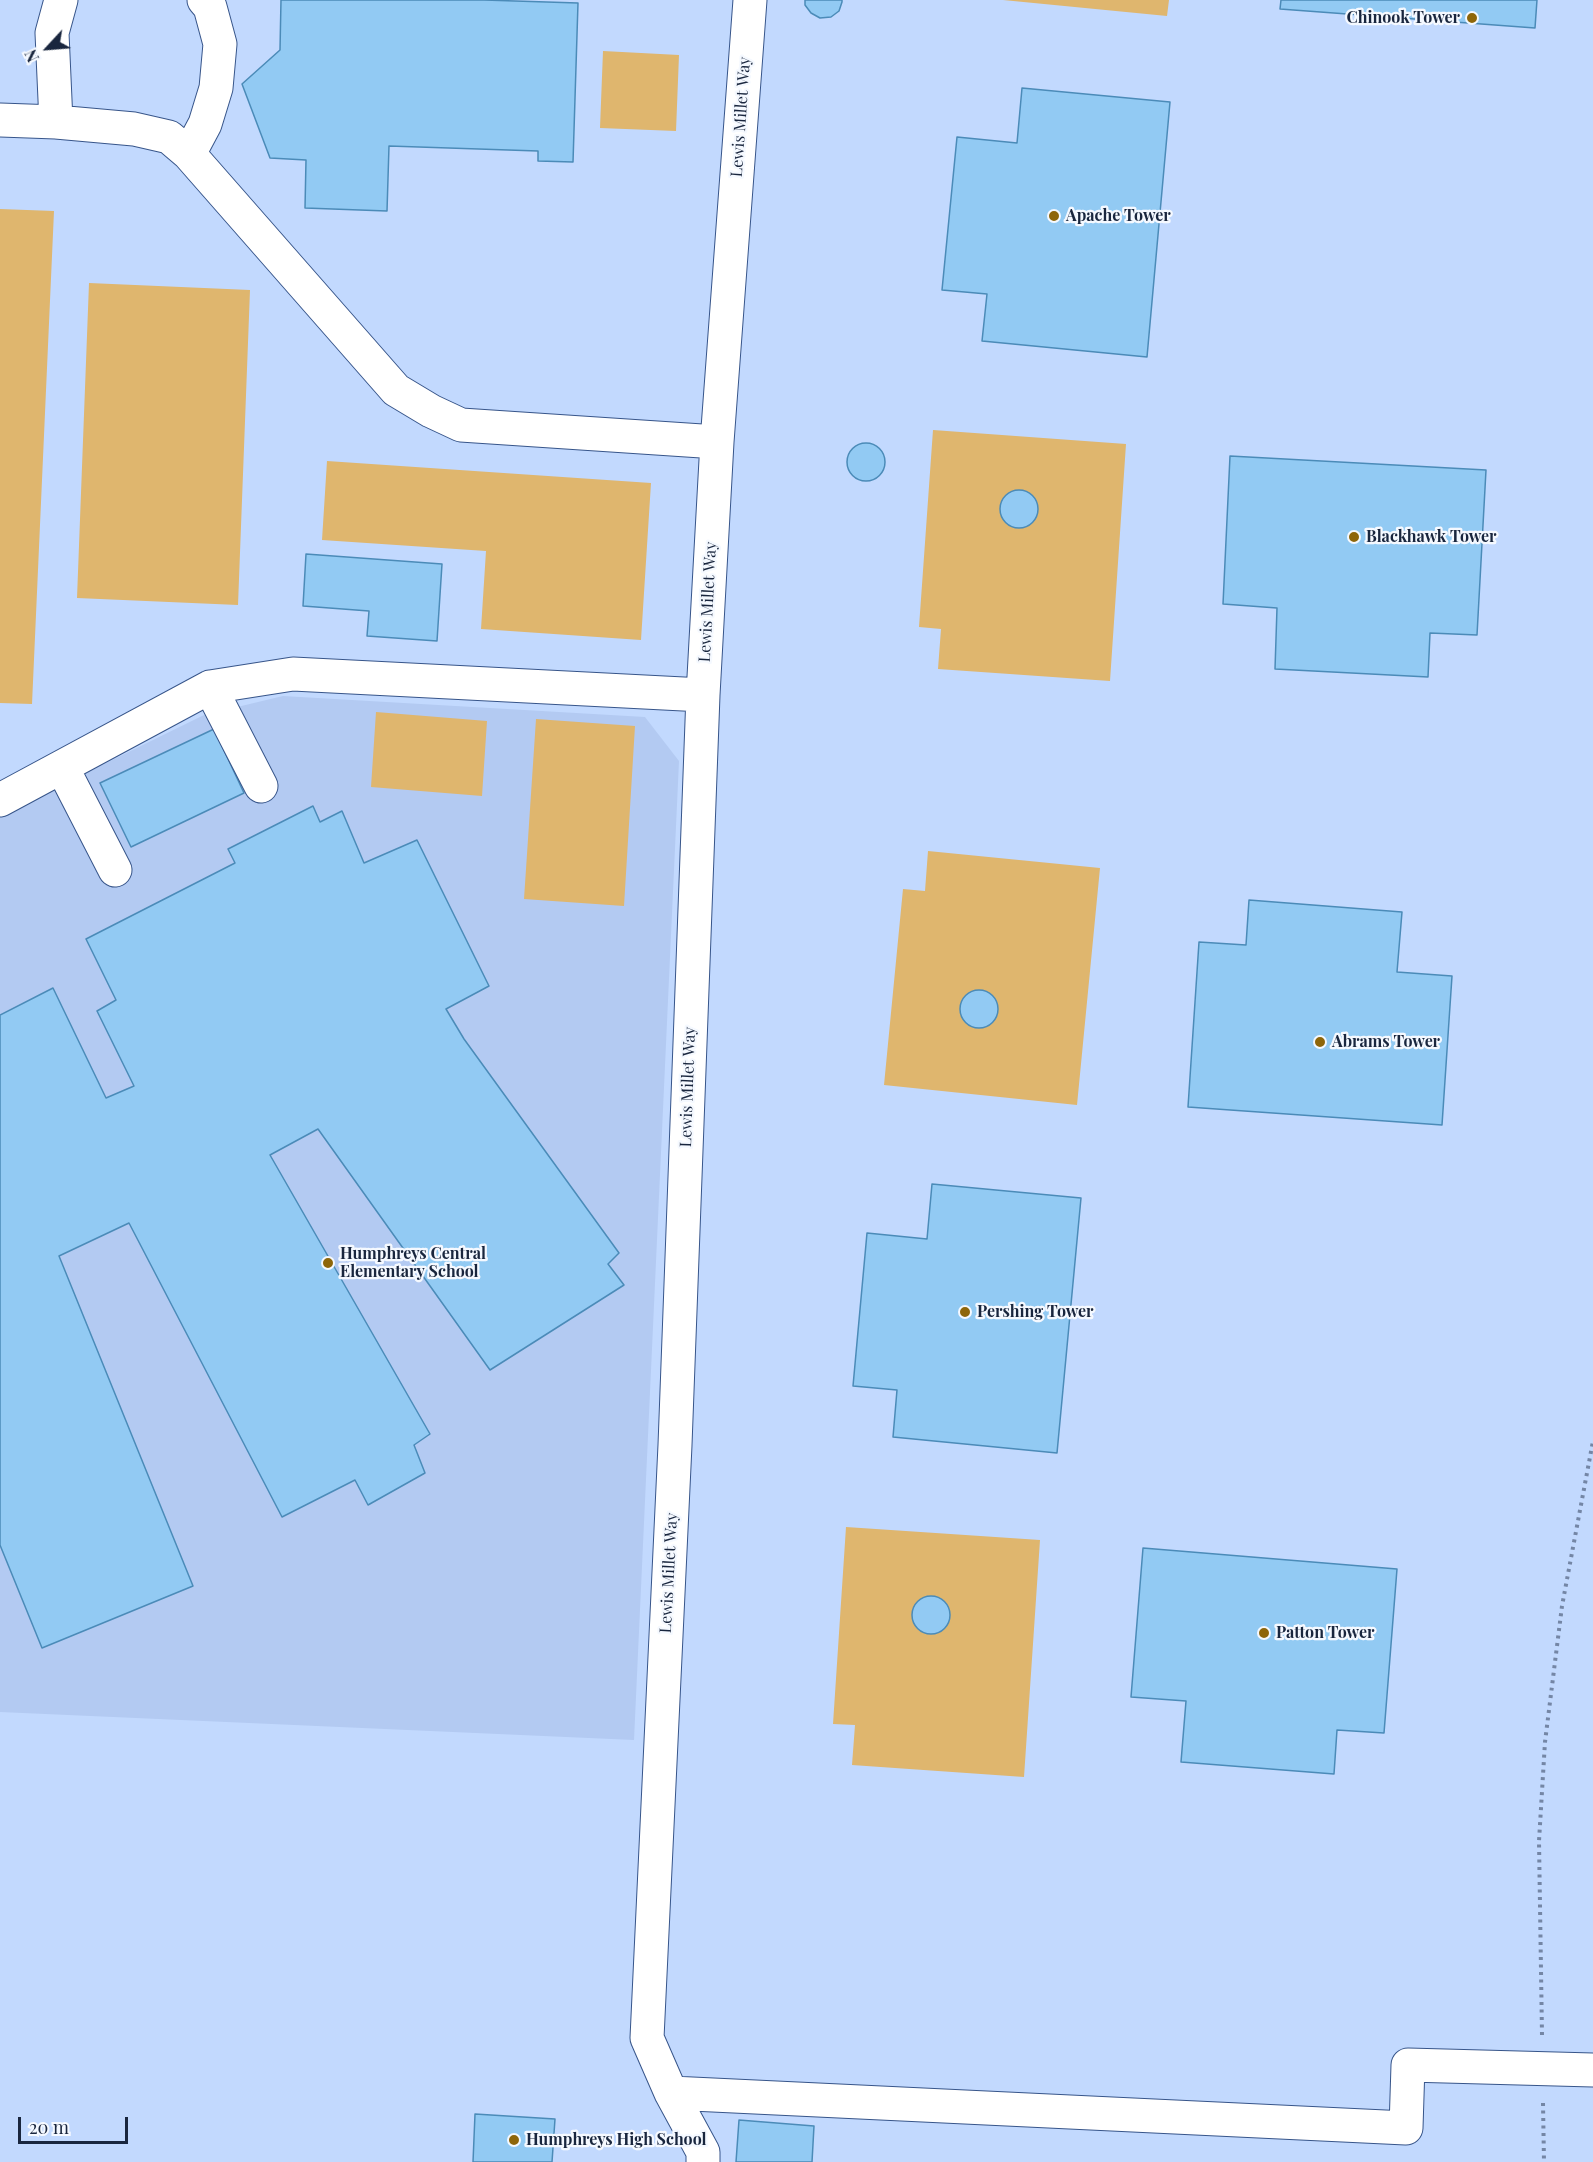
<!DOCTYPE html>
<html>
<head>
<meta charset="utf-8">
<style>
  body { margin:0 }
  #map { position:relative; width:1593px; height:2162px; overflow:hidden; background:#c2d9fe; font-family:"Playfair Display",serif }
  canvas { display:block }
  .north { position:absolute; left:18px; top:18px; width:60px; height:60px; -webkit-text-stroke:4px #f5f9ff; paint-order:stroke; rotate:244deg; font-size:16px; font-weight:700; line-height:24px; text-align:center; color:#19263e }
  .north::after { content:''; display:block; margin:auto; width:21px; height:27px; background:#19263e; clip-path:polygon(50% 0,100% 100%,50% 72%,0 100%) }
  .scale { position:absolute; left:18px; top:2117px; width:110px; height:27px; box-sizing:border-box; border:3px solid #19263e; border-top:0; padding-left:8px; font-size:18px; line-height:21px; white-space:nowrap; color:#19263e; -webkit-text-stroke:4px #f5f9ff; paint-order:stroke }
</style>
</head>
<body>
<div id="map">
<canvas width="1593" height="2162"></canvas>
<div class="north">N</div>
<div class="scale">20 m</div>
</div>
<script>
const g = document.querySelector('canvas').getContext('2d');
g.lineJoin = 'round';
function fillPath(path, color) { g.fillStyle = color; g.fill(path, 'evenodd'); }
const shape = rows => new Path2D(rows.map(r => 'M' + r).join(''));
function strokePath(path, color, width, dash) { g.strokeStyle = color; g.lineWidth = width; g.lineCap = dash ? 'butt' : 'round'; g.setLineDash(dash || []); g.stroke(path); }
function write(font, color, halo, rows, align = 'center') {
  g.font = font + ' "Playfair Display",serif'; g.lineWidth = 4.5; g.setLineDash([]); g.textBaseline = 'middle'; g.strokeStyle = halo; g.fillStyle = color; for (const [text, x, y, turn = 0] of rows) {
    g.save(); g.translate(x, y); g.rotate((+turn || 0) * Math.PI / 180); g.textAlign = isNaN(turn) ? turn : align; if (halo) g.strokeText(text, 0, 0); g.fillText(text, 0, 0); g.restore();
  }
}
const built = shape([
  [283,696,645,717,679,761,634,1740,0,1712,0,815,204,715]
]);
const green = shape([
  [1003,0,1169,0,1167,16],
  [603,51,679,55,676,131,600,128],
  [0,209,54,211,32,704,0,703],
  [89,283,250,290,238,605,77,598],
  [933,430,1126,444,1110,681,938,669,941,629,919,627],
  [327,461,651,483,641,640,481,629,486,551,322,540],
  [376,712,487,721,482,796,371,787],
  [536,719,635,726,624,906,524,899],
  [928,851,1100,868,1077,1105,884,1085,903,889,925,891],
  [846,1527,1040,1540,1024,1777,852,1765,855,1725,833,1724]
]);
const building = shape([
  [281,0,484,0,578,3,573,162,538,161,538,151,389,146,387,211,305,208,306,160,270,158,242,84,280,50,281,0],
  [805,0,842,0,842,2,839,11,831,17,820,18,811,13,805,5,805,0],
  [1281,0,1537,0,1535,28,1280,9,1281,0],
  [1022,88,1170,102,1147,357,982,341,987,294,942,290,957,137,1017,143,1022,88],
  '847 462a19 19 0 1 1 38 0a19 19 0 1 1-38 0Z',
  [1230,456,1486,470,1477,635,1430,633,1428,677,1275,669,1277,608,1223,604,1230,456],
  '1000 509a19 19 0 1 1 38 0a19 19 0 1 1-38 0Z',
  [306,554,442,564,437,641,367,636,369,611,303,606,306,554],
  [214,729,244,793,131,847,100,783,214,729],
  [313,806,320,822,342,811,364,863,417,840,489,986,446,1009,464,1039,619,1253,608,1264,624,1285,490,1370,318,1129,270,1155,430,1434,414,1445,425,1473,368,1505,355,1480,282,1517,129,1223,59,1256,193,1586,42,1648,0,1545,0,1015,53,988,106,1098,134,1086,97,1011,116,1000,86,939,235,863,228,849,313,806],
  [1249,900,1402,912,1397,972,1452,976,1442,1125,1188,1107,1199,942,1246,945,1249,900],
  '960 1009a19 19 0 1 1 38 0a19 19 0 1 1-38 0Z',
  [932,1184,1081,1198,1057,1453,893,1437,897,1390,853,1386,867,1233,927,1239,932,1184],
  [1143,1548,1397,1569,1384,1733,1337,1730,1334,1774,1181,1762,1186,1701,1131,1697,1143,1548],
  '912 1615a19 19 0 1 1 38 0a19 19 0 1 1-38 0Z',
  [475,2114,555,2119,552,2162,473,2162,475,2114],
  [739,2120,814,2126,812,2162,736,2162,739,2120]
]);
const path = shape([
  [1542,2035,1539,1841,1545,1742,1562,1606,1593,1441],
  [1543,2103,1544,2162]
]);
const minor = shape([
  [0,120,56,122,134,129,169,137,189,154,396,390,431,411,461,425,717,442],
  [56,122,52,33,61,0],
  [189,154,205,124,216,88,220,44,210,7,204,0],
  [210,687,261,786],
  [62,767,115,870],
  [0,800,210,687,293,674,703,695],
  [671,2093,1406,2128,1408,2065,1593,2070],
  [703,2162,703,2152,671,2093,647,2038,675,1445,703,695,717,442,750,0]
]);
const markers = [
  [1472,18,6,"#8e660a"],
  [1054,216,6,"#8e660a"],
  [1354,537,6,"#8e660a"],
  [1320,1042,6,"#8e660a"],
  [328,1263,6,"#8e660a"],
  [965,1312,6,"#8e660a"],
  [1264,1633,6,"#8e660a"],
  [514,2140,6,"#8e660a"]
];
const poiNames = [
  ["Chinook Tower",1460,18,"right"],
  ["Apache Tower",1066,216],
  ["Blackhawk Tower",1366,537],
  ["Abrams Tower",1332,1042],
  ["Humphreys Central",340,1254],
  ["Elementary School",340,1272],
  ["Pershing Tower",977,1312],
  ["Patton Tower",1276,1633],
  ["Humphreys High School",526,2140]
];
const streetNames = [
  ["Lewis Millet Way",741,117,-86],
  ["Lewis Millet Way",708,602,-87],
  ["Lewis Millet Way",688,1087,-88],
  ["Lewis Millet Way",669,1573,-87]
];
fillPath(built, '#b3caf2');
fillPath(green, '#dfb66e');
fillPath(building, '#92caf3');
strokePath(building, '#4b8bb8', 1.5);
strokePath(minor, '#37558a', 35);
strokePath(path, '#7486a5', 4, [3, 4.5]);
strokePath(minor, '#fff', 33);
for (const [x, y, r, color] of markers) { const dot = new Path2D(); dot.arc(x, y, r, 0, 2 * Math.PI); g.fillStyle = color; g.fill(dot); strokePath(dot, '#f5f9ff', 2); }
write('bold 16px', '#19263e', '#f5f9ff', poiNames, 'left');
write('16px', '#19263e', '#f5f9ff', streetNames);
</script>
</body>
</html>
